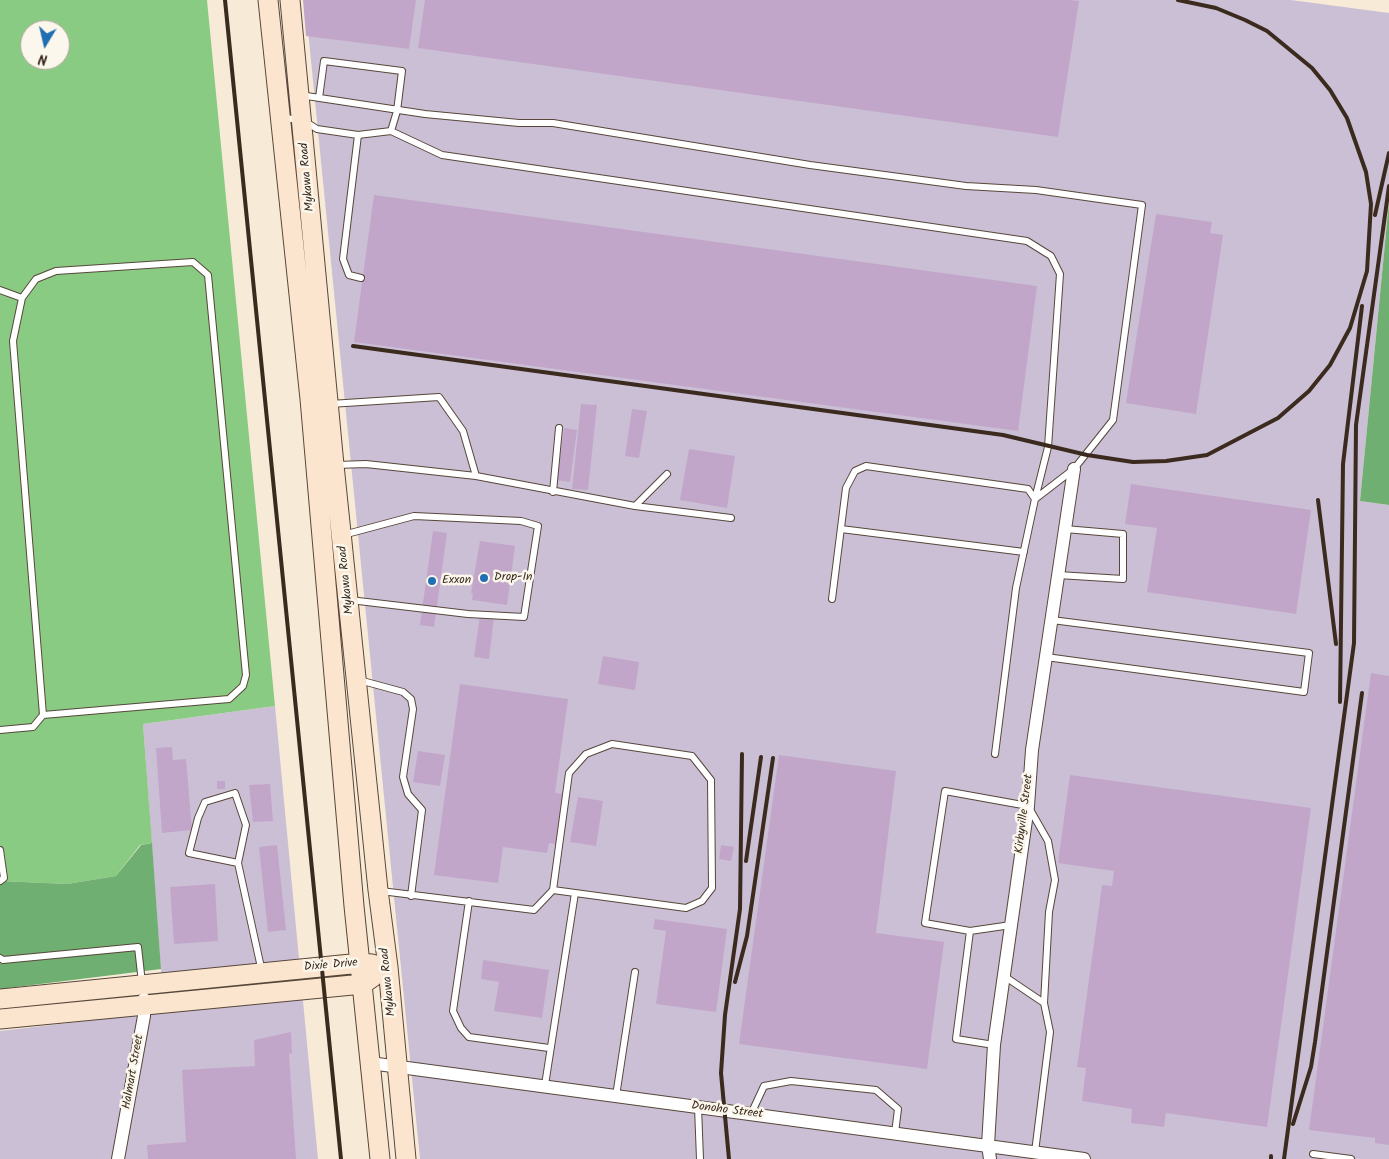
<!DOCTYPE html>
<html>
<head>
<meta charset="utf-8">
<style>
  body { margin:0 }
  #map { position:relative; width:1389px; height:1159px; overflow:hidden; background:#f7ebd8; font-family:Kalam,sans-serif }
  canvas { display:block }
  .north { position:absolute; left:20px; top:20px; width:50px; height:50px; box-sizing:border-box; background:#fbf7ec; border:1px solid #aea59a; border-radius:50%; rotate:189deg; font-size:14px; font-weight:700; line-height:20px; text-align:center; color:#3b2a1e }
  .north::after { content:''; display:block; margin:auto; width:18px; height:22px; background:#1f6fb2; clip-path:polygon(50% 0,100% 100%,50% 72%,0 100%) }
</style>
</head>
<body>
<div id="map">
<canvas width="1389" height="1159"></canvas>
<div class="north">N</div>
</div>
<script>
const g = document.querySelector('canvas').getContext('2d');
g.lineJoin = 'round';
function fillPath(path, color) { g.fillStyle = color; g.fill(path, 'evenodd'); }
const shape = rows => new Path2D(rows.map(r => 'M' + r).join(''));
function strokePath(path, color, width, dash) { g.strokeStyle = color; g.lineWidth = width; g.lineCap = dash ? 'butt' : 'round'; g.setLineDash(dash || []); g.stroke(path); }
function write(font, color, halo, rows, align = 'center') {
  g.font = font + ' Kalam,sans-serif'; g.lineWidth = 5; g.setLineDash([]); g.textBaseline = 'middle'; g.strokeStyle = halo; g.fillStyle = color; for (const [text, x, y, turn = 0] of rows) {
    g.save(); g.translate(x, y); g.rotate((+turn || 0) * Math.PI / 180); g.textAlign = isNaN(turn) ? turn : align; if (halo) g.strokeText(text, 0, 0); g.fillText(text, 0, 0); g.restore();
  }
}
const industrial = shape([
  [305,0,1291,0,1389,13,1389,202,1360,501,1389,505,1389,1159,420,1159],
  [275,706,318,1159,0,1159,0,1031,164,1012,143,724]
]);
const green = shape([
  [0,0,207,0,275,706,143,724,152,843,140,845,116,876,67,884,0,881],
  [30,30,60,30,60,60,30,60]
]);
const forest = shape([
  [1389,202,1389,505,1360,501],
  [152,843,161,969,0,989,0,881,67,884,116,876,141,845]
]);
const building = shape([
  [303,0,416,0,409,49,306,36],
  [425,0,1069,0,1079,1,1058,137,418,48],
  [374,195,1037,286,1018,431,354,342],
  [1156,214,1212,222,1210,233,1223,235,1196,414,1126,403],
  [581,404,597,405,588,490,572,489],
  [632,409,647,411,639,458,625,456],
  [564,428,577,430,570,482,557,480],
  [689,449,735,456,727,508,680,500],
  [1131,484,1311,510,1296,614,1147,592,1157,528,1125,524],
  [433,531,447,533,434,627,420,625],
  [480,541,515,546,507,605,472,600,473,593,471,593],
  [480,615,494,617,489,659,474,657],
  [603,656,639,662,635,690,598,684],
  [1371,673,1389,676,1389,1145,1375,1143,1375,1138,1309,1130],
  [460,684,568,699,555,793,563,794,556,844,549,843,547,853,503,847,498,883,434,875],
  [172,747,173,760,186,759,192,830,162,833,156,748],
  [418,751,445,755,440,786,413,782],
  [779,755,896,771,876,933,944,942,927,1069,739,1044],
  [1070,775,1311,808,1267,1127,1166,1113,1164,1127,1131,1123,1132,1109,1082,1101,1086,1068,1077,1067,1102,885,1112,886,1114,871,1058,863],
  [217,781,225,781,225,789,217,789],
  [270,784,273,821,253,822,249,785],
  [578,797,603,801,596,846,570,842],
  [277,845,286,930,268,932,259,847],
  [721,845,734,847,731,861,719,859],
  [215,884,218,941,174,944,170,887],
  [655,919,727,929,716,1012,656,1004,666,931,653,929],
  [483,960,549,970,542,1018,494,1011,499,982,481,979],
  [291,1032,292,1053,289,1054,296,1159,148,1159,147,1145,186,1142,182,1070,255,1066,254,1040]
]);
const lane = shape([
  [300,95,425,114,519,123,553,123,810,165,966,186,1036,190,1142,205,1113,420,1074,469,1035,499,1016,588,995,754],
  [319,98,324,61,402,71,397,111,391,131],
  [282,118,303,120,317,129,358,135,391,131,442,155,1027,241,1051,256,1060,274,1048,447,1035,499],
  [358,135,343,259,349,275,361,278],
  [0,290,22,298],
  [330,404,439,397,463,431,476,476],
  [336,465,366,464,476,476,635,506],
  [667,474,635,506,731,518],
  [553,492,559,428],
  [841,529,1024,552],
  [343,535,414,516,521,521,538,526,524,617,468,614,350,600],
  [1058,575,1123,579,1123,534,1065,529],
  [832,599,846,488,855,471,866,466,1028,489,1035,499],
  [1046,657,1304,692,1309,653,1052,620],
  [359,680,403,692,411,699,413,709,403,777,408,794,422,810,411,896],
  [0,730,33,727,43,715,13,341,22,298,36,279,56,271,193,262,208,275,246,675,243,686,229,699,43,715],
  [235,793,246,825,238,863,189,853,198,818,205,802,235,793],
  [0,850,4,878,0,881],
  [238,863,262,972],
  [381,891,534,910,553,890,686,908,702,901,712,888,711,780,692,756,612,744,586,754,569,773,553,890],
  [469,901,453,1011,461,1028,469,1037,549,1048],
  [1011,925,970,931,925,923,945,791,1028,806,1048,841,1055,880,1049,912,1044,1003],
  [970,931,956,1039,994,1045],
  [0,958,3,960,138,947,142,983],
  [1004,976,1044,1003,1050,1032,1035,1152],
  [545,1085,575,893],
  [616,1096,635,972],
  [698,1107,700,1159],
  [751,1114,764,1086,791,1081,876,1090,898,1109,895,1133],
  [1313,1154,1351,1159]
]);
const street = shape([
  [370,1063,1084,1159],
  [118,1159,144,1016,144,999],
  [990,1159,988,1145,994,1045,1028,806,1032,750,1074,469]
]);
const secondary = shape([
  [268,0,310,399,354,906,380,1159],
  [290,0,334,465,378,890,388,967,406,1159],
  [0,999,361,963,372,964],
  [0,1019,363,984,373,977]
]);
const rail = shape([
  [225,0,341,1159],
  [1375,215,1389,153],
  [353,346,1003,435,1087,455,1133,462,1166,461,1207,455,1278,418,1309,391,1330,365,1350,328,1367,271,1371,204,1366,172,1347,118,1330,90,1312,68,1267,31,1245,20,1216,8,1178,0],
  [1318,500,1336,644],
  [1340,702,1343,464,1362,306],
  [746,861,761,757],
  [735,982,747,936,773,758],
  [1293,1124,1311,1067,1315,1042,1362,693],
  [1271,1156,1271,1159],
  [729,1159,721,1073,725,1015,740,909,742,754],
  [1284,1159,1354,643,1356,425,1389,186]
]);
const markers = [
  [484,578,5,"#1f6fb2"],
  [432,581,5,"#1f6fb2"]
];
const streetNames = [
  ["Mykawa Road",308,177,-95],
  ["Mykawa Road",347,580,-96],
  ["Kirbyville Street",1025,814,-83],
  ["Dixie Drive",331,966,-5],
  ["Mykawa Road",389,982,-96],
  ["Halmart Street",134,1072,-80],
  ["Donoho Street",727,1111,7]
];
const poiNames = [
  ["Drop-In",494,578],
  ["Exxon",442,581]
];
fillPath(industrial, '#cbbfd5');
fillPath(green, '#8acb83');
fillPath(forest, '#6faf71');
fillPath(building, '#c2a6ca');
strokePath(lane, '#57473a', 8);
strokePath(street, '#57473a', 14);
strokePath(secondary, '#57473a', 21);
strokePath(lane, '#fff', 6);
strokePath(street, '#fff', 12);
strokePath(secondary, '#fce5cf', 19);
strokePath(rail, '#3b2a1e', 4);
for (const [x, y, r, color] of markers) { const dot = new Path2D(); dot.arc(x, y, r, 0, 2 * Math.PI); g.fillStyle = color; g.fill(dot); strokePath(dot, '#fbf7ec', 2); }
write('12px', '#3b2a1e', '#fbf7ec', streetNames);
write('12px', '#3b2a1e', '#fbf7ec', poiNames, 'left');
</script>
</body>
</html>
